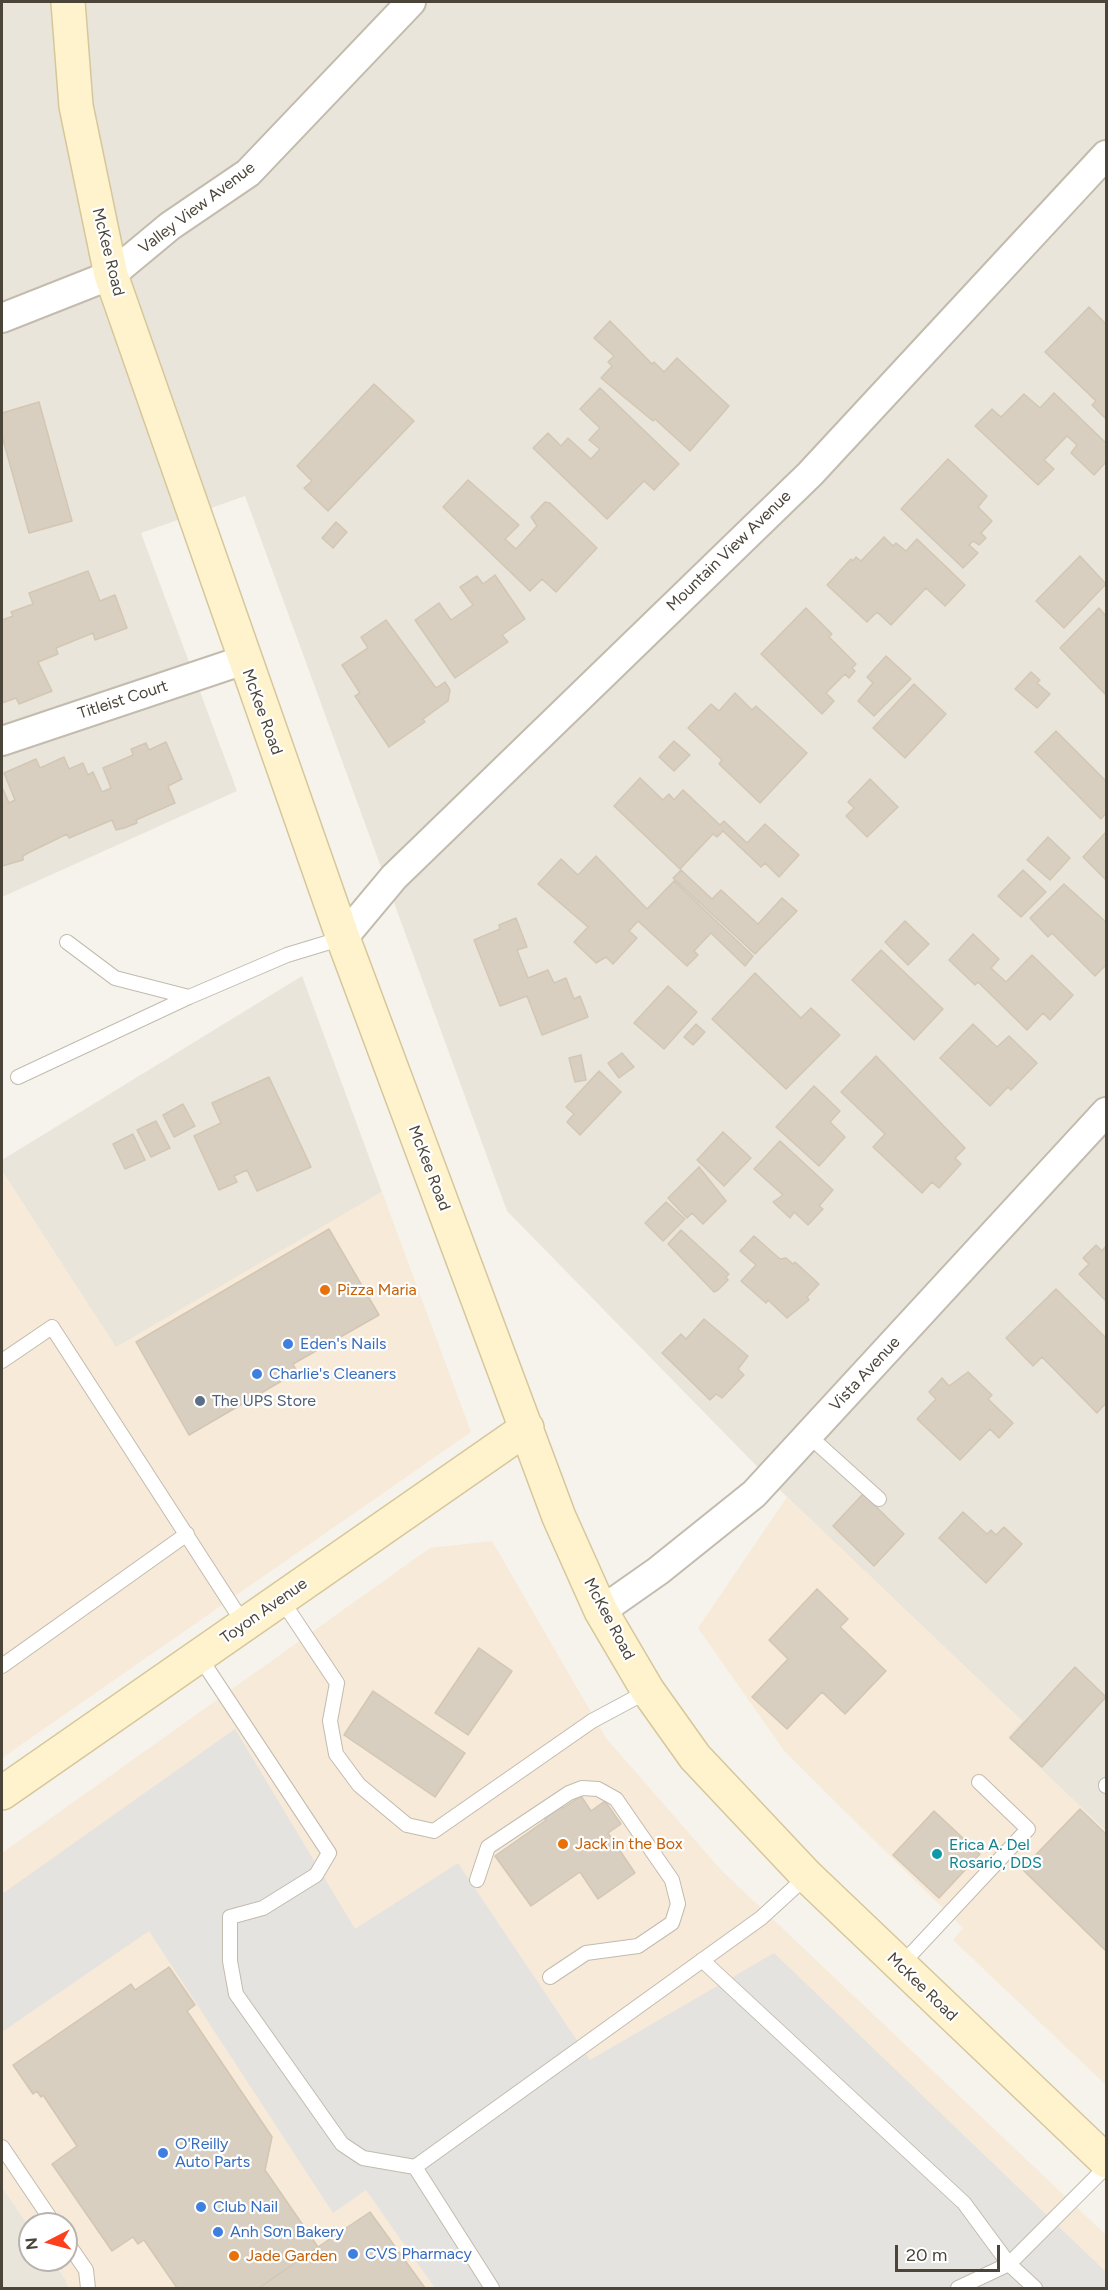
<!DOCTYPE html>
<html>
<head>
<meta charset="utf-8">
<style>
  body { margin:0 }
  #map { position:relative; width:1108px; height:2290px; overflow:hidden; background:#f6f3ec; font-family:Figtree,sans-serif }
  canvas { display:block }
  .frame { position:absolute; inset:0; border:3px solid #4b4439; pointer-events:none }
  .north { position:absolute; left:18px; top:2212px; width:60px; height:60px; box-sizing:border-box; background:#fff; border:2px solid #b7b4b0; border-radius:50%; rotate:264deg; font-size:16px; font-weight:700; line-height:24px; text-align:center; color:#4b4439 }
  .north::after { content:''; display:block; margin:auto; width:21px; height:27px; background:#fc3f1d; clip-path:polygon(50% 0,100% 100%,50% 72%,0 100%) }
  .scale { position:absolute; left:895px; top:2245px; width:105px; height:27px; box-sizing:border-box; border:3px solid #4b4439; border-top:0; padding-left:8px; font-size:18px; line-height:21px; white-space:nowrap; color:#4b4439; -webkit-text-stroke:4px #fff; paint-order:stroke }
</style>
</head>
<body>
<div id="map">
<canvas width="1108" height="2290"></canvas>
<div class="frame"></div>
<div class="north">N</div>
<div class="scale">20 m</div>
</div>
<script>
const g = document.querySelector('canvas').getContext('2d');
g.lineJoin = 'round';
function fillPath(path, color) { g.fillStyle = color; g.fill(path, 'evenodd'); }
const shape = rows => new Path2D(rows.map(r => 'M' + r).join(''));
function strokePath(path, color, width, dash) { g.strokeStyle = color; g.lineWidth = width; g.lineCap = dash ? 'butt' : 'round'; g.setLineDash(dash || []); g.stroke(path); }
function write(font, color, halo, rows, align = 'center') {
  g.font = font + ' Figtree,sans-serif'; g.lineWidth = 4.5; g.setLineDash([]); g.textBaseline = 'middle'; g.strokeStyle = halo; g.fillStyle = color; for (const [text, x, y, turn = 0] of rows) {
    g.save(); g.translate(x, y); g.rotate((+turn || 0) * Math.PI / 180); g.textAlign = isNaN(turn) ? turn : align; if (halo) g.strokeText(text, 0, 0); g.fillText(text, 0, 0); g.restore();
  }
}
const residential = shape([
  [2,2,1106,2,1106,1831,1007,1737,1022,1721,787,1497,507,1211,245,496,141,533,237,791,2,897],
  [302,976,382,1192,116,1348,2,1171,2,1160],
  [2,2187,30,2228,30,2260,52,2260,66,2280,68,2288,2,2288]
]);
const commercial = shape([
  [2,1171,116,1347,382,1192,471,1432,2,1758],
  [787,1497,1022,1721,1008,1737,1106,1831,1106,2085,953,1940,963,1928,785,1752,698,1628],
  [492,1541,606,1738,721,1870,1106,2235,1106,2288,68,2288,66,2280,52,2260,66,2260,66,2224,30,2224,30,2228,2,2187,2,1853,430,1548]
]);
const parking = shape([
  [235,1729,355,1929,458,1863,590,2060,774,1953,1106,2272,1106,2288,435,2288,366,2190,333,2213,149,1931,2,2032,2,1894]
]);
const building = shape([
  [1089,307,1106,324,1106,419,1092,405,1096,401,1045,352,1089,307],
  [610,321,652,364,654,362,664,372,677,358,729,406,690,451,655,419,653,421,601,378,612,366,608,362,614,356,594,338,610,321],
  [374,384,414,421,328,511,304,488,312,481,297,466,374,384],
  [600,388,679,464,654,490,644,481,607,519,533,448,548,433,561,446,568,438,591,459,600,449,589,440,600,428,580,409,600,388],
  [1054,393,1106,443,1106,462,1094,475,1071,453,1077,445,1067,436,1044,460,1054,469,1038,485,975,426,992,409,1001,417,1024,394,1040,408,1054,393],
  [39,402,72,521,29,533,2,436,2,413,39,402],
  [948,459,987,496,978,507,992,521,981,533,986,538,979,545,973,541,969,545,978,553,963,568,901,509,948,459],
  [468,480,519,525,505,539,516,549,537,526,531,517,545,502,550,503,597,548,556,592,542,579,530,591,443,507,468,480],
  [336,522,347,532,333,548,322,538,336,522],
  [884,537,893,546,896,543,906,551,917,539,965,585,945,606,926,588,891,625,877,612,867,622,827,585,851,559,853,561,856,557,861,561,884,537],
  [1080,556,1106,584,1064,628,1036,601,1080,556],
  [88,571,100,601,115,595,127,628,95,640,93,633,56,648,58,654,38,662,52,691,19,704,16,698,2,703,2,620,13,616,11,612,33,604,29,593,88,571],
  [495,575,525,619,502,635,508,642,455,678,415,620,439,603,451,620,473,605,460,587,477,576,483,584,495,575],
  [806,608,832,634,829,637,856,664,852,668,855,671,849,678,845,674,826,693,834,701,822,714,761,654,806,608],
  [1099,608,1106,616,1106,695,1060,648,1099,608],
  [386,620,436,688,445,682,450,690,448,701,423,719,425,722,389,747,355,696,360,693,342,665,368,648,361,637,386,620],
  [886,656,911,679,874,716,858,701,873,683,867,677,886,656],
  [1031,672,1040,680,1037,683,1050,694,1037,708,1015,689,1031,672],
  [914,684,946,714,905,758,873,728,914,684],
  [735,693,752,710,756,706,807,753,760,803,719,764,722,760,688,728,711,704,719,711,735,693],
  [1056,731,1106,781,1106,813,1101,819,1035,752,1056,731],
  [674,741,690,755,674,771,659,757,674,741],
  [166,742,182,779,168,786,175,803,136,820,137,823,124,828,116,830,112,820,69,838,67,834,28,853,23,856,23,860,2,866,2,787,9,803,15,800,4,773,36,759,40,768,64,757,69,769,83,763,88,775,93,772,102,792,111,788,103,768,133,755,131,749,146,743,149,750,166,742],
  [640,778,663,800,669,794,674,800,683,790,720,825,724,821,747,843,765,824,799,855,779,877,765,863,761,867,723,831,717,837,713,834,680,869,614,806,640,778],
  [870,779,898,807,867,837,846,816,854,808,848,802,870,779],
  [1106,832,1106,880,1083,857,1106,832],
  [1048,837,1070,858,1050,880,1027,860,1048,837],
  [596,856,647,909,674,881,753,956,745,966,711,933,694,951,698,955,687,966,638,921,629,931,637,938,613,964,606,957,596,963,574,942,588,927,538,884,561,859,578,875,596,856],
  [681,870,712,899,721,890,758,924,782,898,797,911,755,954,673,878,681,870],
  [1023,870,1046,892,1021,917,998,896,1023,870],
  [1064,884,1106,922,1106,965,1095,976,1052,933,1048,937,1030,918,1064,884],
  [516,918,527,947,517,950,528,978,548,970,554,983,566,978,574,999,580,996,588,1017,542,1035,527,996,500,1006,474,940,500,929,499,925,516,918],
  [905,921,929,944,908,965,885,942,905,921],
  [973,934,999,959,991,968,1006,982,1032,955,1073,995,1050,1020,1043,1013,1027,1030,978,982,975,985,949,960,973,934],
  [881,950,943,1009,914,1040,852,980,881,950],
  [755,973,801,1018,811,1008,840,1035,786,1089,712,1019,755,973],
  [668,986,697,1012,664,1049,634,1023,668,986],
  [696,1024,705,1032,693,1045,684,1037,696,1024],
  [973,1024,997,1047,1009,1036,1037,1063,1011,1090,1008,1087,990,1106,940,1058,973,1024],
  [622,1053,634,1067,619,1078,608,1063,622,1053],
  [581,1055,586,1080,575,1082,569,1058,581,1055],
  [876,1056,965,1148,955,1158,961,1164,939,1188,932,1182,922,1193,873,1147,885,1134,841,1092,876,1056],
  [599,1071,621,1092,580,1135,567,1122,574,1114,566,1107,599,1071],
  [269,1077,311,1167,257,1191,247,1170,234,1176,237,1182,219,1190,194,1136,221,1123,212,1103,269,1077],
  [814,1086,840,1111,830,1122,845,1137,819,1166,776,1127,814,1086],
  [183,1104,195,1126,174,1137,163,1115,183,1104],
  [156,1121,170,1148,151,1157,137,1130,156,1121],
  [723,1132,751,1158,724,1186,697,1160,723,1132],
  [133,1134,145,1160,125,1169,113,1144,133,1134],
  [780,1141,833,1190,819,1206,823,1209,808,1225,794,1212,790,1218,773,1202,783,1195,754,1169,780,1141],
  [699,1167,726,1201,703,1224,692,1213,687,1218,668,1198,699,1167],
  [666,1202,685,1219,663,1241,645,1223,666,1202],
  [329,1229,379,1315,293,1364,297,1372,189,1435,136,1342,329,1229],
  [681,1230,729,1274,726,1277,728,1280,718,1290,714,1292,668,1244,681,1230],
  [754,1236,780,1259,786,1258,793,1264,795,1262,819,1284,807,1297,809,1300,787,1318,768,1300,766,1303,741,1281,756,1265,740,1251,754,1236],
  [1096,1245,1102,1251,1106,1246,1106,1301,1079,1274,1089,1264,1083,1258,1096,1245],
  [1056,1289,1106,1338,1106,1403,1097,1413,1042,1357,1033,1366,1006,1338,1056,1289],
  [704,1319,748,1356,738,1369,744,1375,722,1398,716,1394,710,1400,662,1353,681,1334,686,1339,704,1319],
  [968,1372,992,1395,988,1399,1013,1423,999,1438,990,1429,960,1460,917,1419,936,1399,929,1392,942,1378,949,1386,968,1372],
  [863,1494,904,1534,874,1566,833,1526,863,1494],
  [963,1512,987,1534,991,1530,996,1535,1004,1527,1022,1544,986,1583,939,1538,963,1512],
  [817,1589,848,1619,840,1627,886,1671,845,1714,822,1692,787,1729,752,1697,788,1659,769,1640,817,1589],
  [479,1648,512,1671,468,1735,435,1713,479,1648],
  [1075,1667,1106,1697,1042,1767,1010,1738,1075,1667],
  [373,1691,465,1753,435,1797,344,1735,373,1691],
  [581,1796,591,1811,605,1801,621,1824,608,1833,635,1873,598,1899,580,1872,531,1906,495,1856,546,1820,541,1813,559,1801,563,1808,581,1796],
  [1080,1809,1106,1834,1106,1951,1022,1869,1080,1809],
  [934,1811,980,1854,939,1898,893,1855,934,1811],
  [169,1967,195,2005,187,2011,272,2137,265,2170,318,2247,259,2288,177,2288,144,2240,138,2244,133,2237,112,2251,52,2164,77,2146,43,2095,41,2097,37,2091,33,2094,13,2065,131,1984,135,1990,169,1967],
  [370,2212,425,2288,259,2288,318,2247,370,2212]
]);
const lane = shape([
  [189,997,287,955,343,938],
  [18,1077,189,997,115,978,67,942],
  [2,1361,52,1327,244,1624],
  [808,1435,879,1499],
  [281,1599,337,1683,330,1721,336,1754,359,1785,407,1825,434,1831,592,1721,648,1691],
  [199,1656,329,1853,316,1875,263,1908,230,1917,230,1961,236,1994,342,2144,363,2158,415,2167,761,1918,807,1876],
  [2,1666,187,1534],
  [1106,1785,1106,1786],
  [477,1880,488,1847,569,1793,582,1788,598,1789,616,1799,672,1880,678,1904,672,1923,638,1946,586,1953,550,1977],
  [702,1960,964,2203,1009,2264,1035,2288],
  [900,1966,1028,1829,979,1782],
  [2,2147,54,2224],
  [415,2167,492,2288],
  [66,2241,86,2270,88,2288],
  [958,2288,1009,2264,1106,2167]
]);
const street = shape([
  [2,318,111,275,170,226,248,173,411,2],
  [2,741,244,660],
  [343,938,394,877,810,474,1106,155],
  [601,1611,658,1571,754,1494,1106,1112]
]);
const secondary = shape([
  [68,2,76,106,111,275,343,938,559,1517,601,1611,648,1691,695,1757,807,1876,1106,2161],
  [2,1793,527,1428]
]);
const markers = [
  [325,1290,6,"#e8710a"],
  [288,1344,6,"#3f7fe0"],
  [257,1374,6,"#3f7fe0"],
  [200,1401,6,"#5c6f8a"],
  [563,1844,6,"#e8710a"],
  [937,1854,6,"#0f9aa8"],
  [163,2153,6,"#3f7fe0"],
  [201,2207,6,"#3f7fe0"],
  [218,2232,6,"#3f7fe0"],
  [353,2254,6,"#3f7fe0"],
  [234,2256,6,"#e8710a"]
];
const streetNames = [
  ["Valley View Avenue",197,208,-37],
  ["McKee Road",108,252,76],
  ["Mountain View Avenue",729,551,-44],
  ["Titleist Court",123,700,-18],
  ["McKee Road",262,712,70],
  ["McKee Road",429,1168,69],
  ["Vista Avenue",865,1374,-47],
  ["Toyon Avenue",264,1611,-35],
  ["McKee Road",609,1619,62],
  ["McKee Road",922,1987,44]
];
const foodNames = [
  ["Pizza Maria",337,1290],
  ["Jack in the Box",575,1844],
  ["Jade Garden",246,2256]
];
const shopNames = [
  ["Eden's Nails",300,1344],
  ["Charlie's Cleaners",269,1374],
  ["O'Reilly",175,2144],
  ["Auto Parts",175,2162],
  ["Club Nail",213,2207],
  ["Anh Sơn Bakery",230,2232],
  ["CVS Pharmacy",365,2254]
];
const serviceNames = [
  ["The UPS Store",212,1401]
];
const cultureNames = [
  ["Erica A. Del",949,1845],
  ["Rosario, DDS",949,1863]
];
fillPath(residential, '#eae5da');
fillPath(commercial, '#f7ead8');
fillPath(parking, '#e5e3e0');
fillPath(building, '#d8cfc1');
strokePath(building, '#d3c7b4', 1.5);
strokePath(lane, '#c2bbae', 16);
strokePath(street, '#c2bbae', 32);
strokePath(secondary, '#d6c79b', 36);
strokePath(lane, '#fff', 14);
strokePath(street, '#fff', 28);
strokePath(secondary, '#fff3cd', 33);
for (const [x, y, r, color] of markers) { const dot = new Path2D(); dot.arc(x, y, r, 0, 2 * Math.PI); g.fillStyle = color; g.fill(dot); strokePath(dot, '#fff', 2); }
write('16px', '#4b4439', '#fff', streetNames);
write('16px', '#c56008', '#fff', foodNames, 'left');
write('16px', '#366cbe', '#fff', shopNames, 'left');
write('16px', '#4e5e75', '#fff', serviceNames, 'left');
write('16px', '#0d838f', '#fff', cultureNames, 'left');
</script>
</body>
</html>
